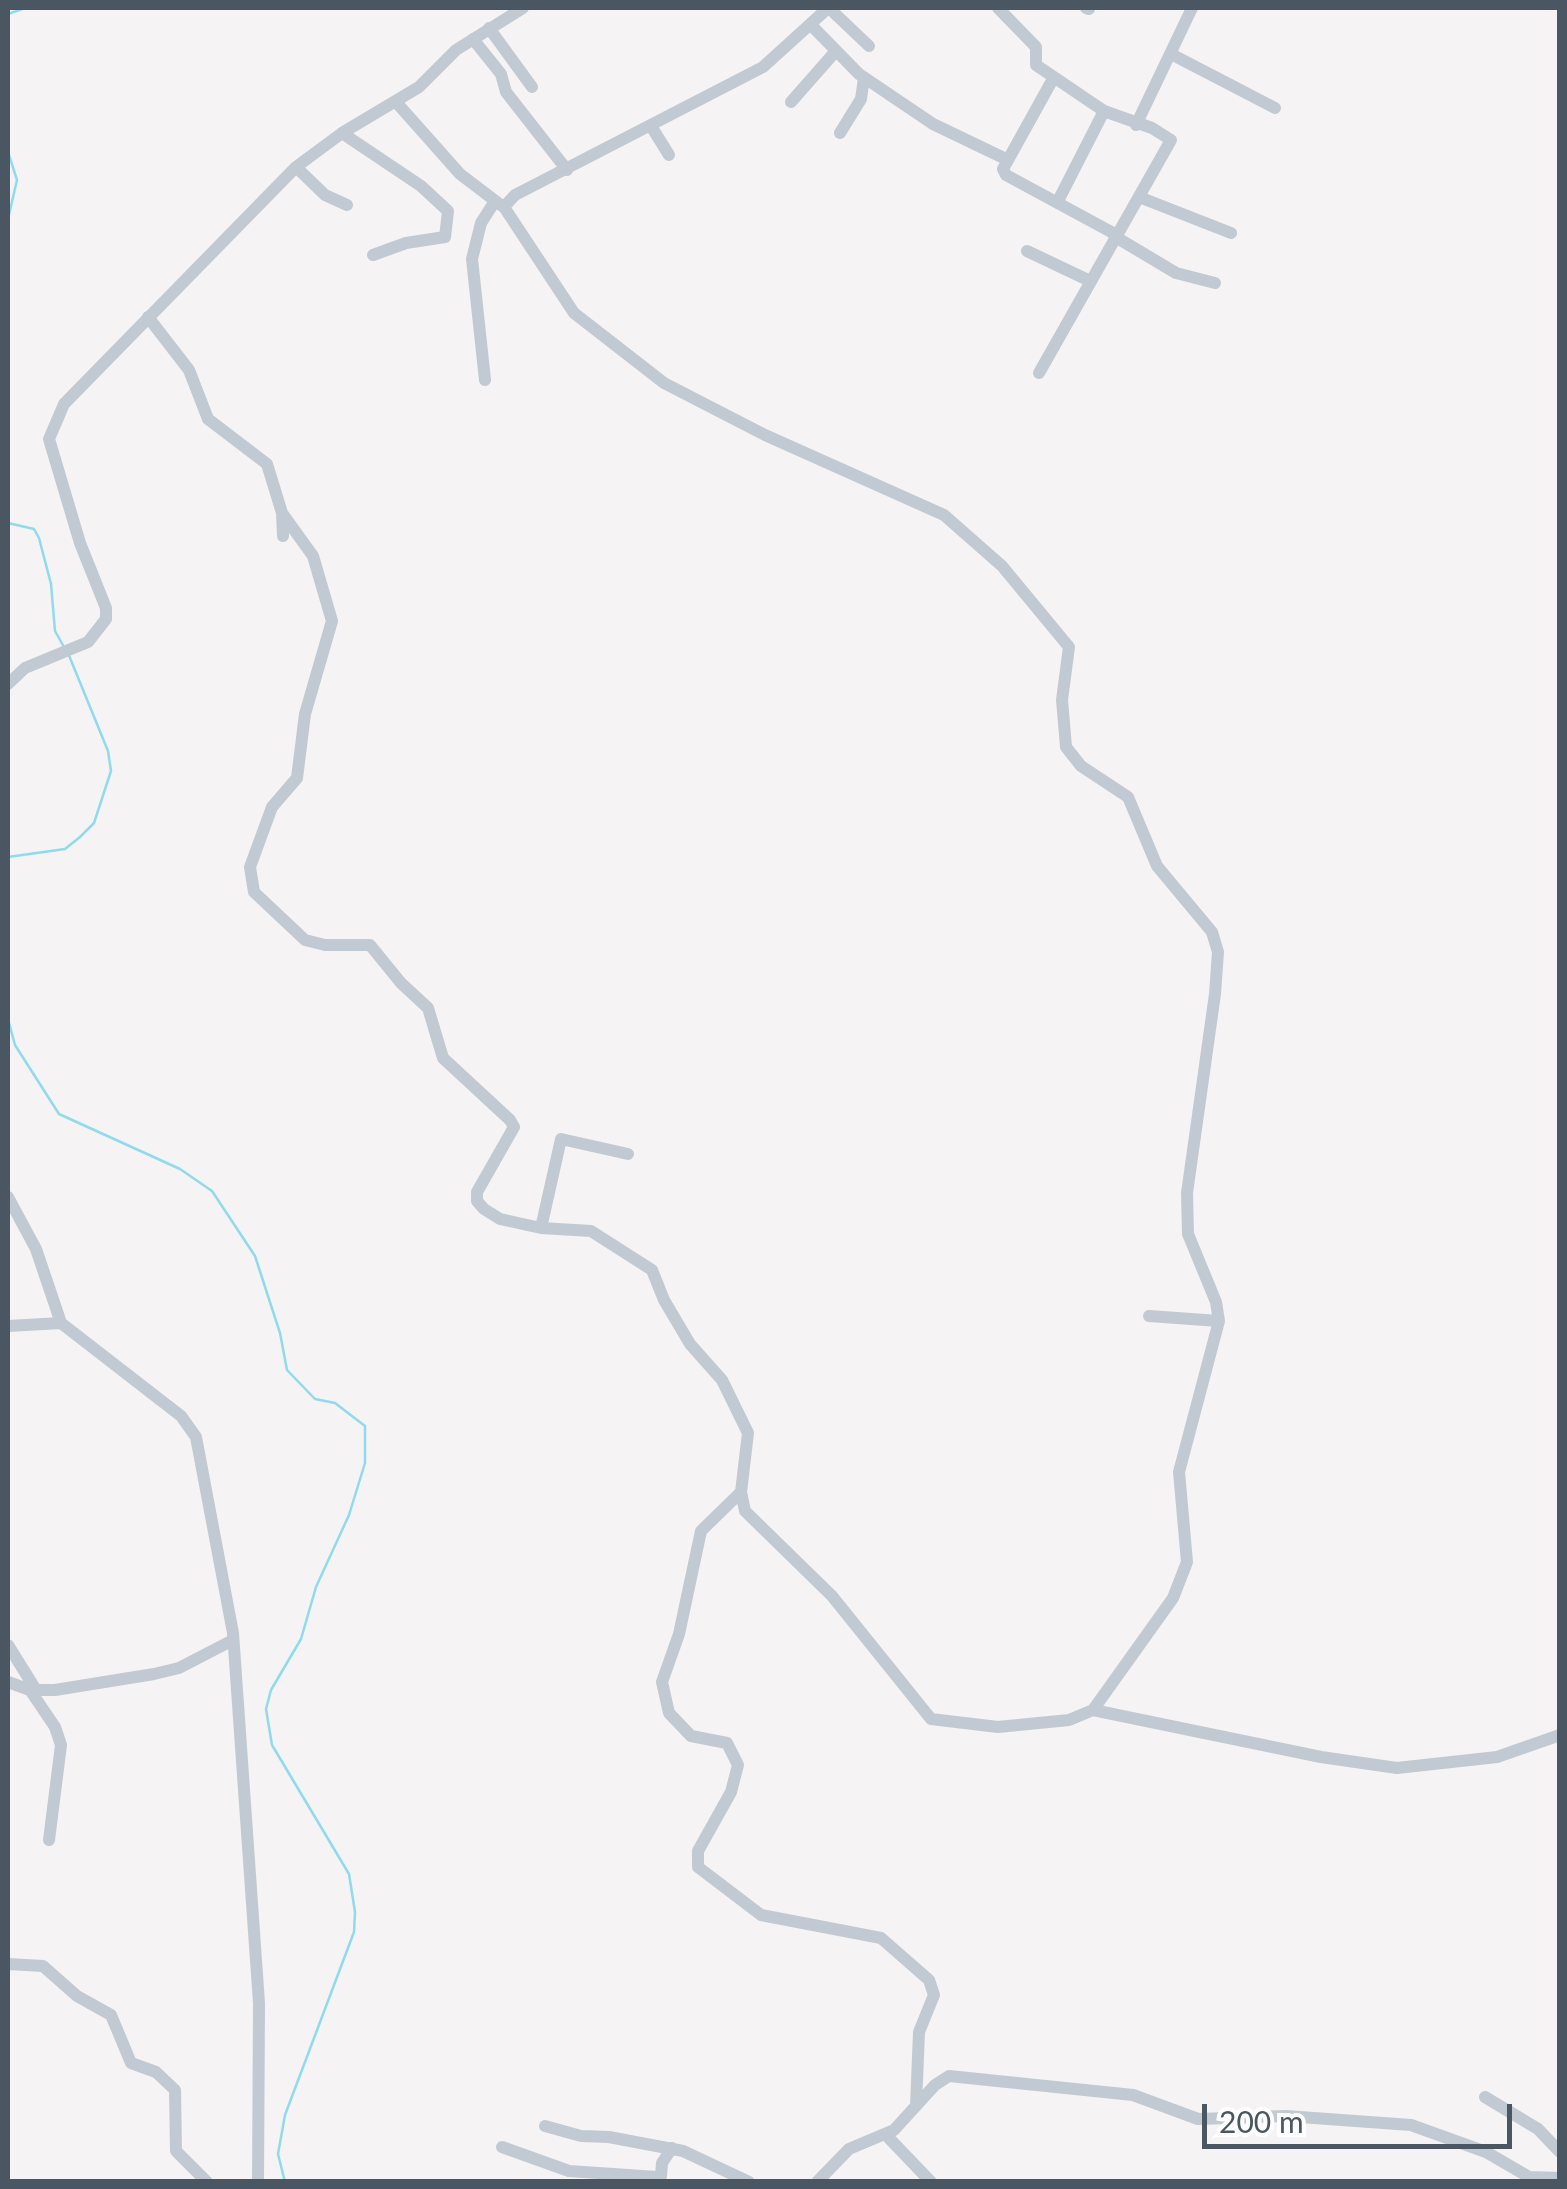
<!DOCTYPE html>
<html>
<head>
<meta charset="utf-8">
<style>
  body { margin:0 }
  #map { position:relative; width:1567px; height:2189px; overflow:hidden; background:#f5f3f3; font-family:Lato,sans-serif }
  canvas { display:block }
  .frame { position:absolute; inset:0; border:10px solid #4a5661; pointer-events:none }
  .scale { position:absolute; left:1202px; top:2104px; width:310px; height:45px; box-sizing:border-box; border:5px solid #4a5661; border-top:0; padding-left:12px; font-size:30px; line-height:35px; white-space:nowrap; color:#4a5661; -webkit-text-stroke:8px #fff; paint-order:stroke }
</style>
</head>
<body>
<div id="map">
<canvas width="1567" height="2189"></canvas>
<div class="frame"></div>
<div class="scale">200 m</div>
</div>
<script>
const g = document.querySelector('canvas').getContext('2d');
g.lineJoin = 'round';
const shape = rows => new Path2D(rows.map(r => 'M' + r).join(''));
function strokePath(path, color, width, dash) { g.strokeStyle = color; g.lineWidth = width; g.lineCap = dash ? 'butt' : 'round'; g.setLineDash(dash || []); g.stroke(path); }
const stream = shape([
  [8,14,25,8],
  [8,152,17,180,8,219],
  [8,523,34,529,39,538,51,584,55,631,64,647],
  [8,857,65,849,80,837,94,823,111,771,108,751,68,653],
  [8,1019,15,1045,59,1114,180,1169,212,1191,255,1256,280,1333,287,1370,315,1399,335,1403,365,1426,365,1463,349,1515,316,1587,301,1639,271,1690,266,1709,272,1745,349,1874,355,1912,354,1932,285,2115,278,2154,285,2182]
]);
const minor = shape([
  [828,8,763,67,515,195,504,207,574,313,664,383,765,435,944,515,1002,566,1069,647,1062,700,1066,747,1081,766,1128,797,1157,866,1212,932,1218,952,1215,994,1187,1193,1188,1234,1216,1302,1219,1321,1179,1472,1187,1562,1173,1598,1093,1710],
  [829,8,869,46],
  [998,8,1036,47,1036,65,1104,111,1152,128,1171,140,1039,373],
  [1086,8,1089,9],
  [811,25,859,74,933,124,1008,160,1003,169,1006,175,1115,234],
  [489,28,532,87],
  [473,39,501,74,506,92,567,170],
  [1171,54,1275,108],
  [396,102,460,174,502,206],
  [791,102,835,52],
  [1136,125,1192,8],
  [651,126,669,155],
  [342,133,421,186,448,211,445,237,406,243,373,255],
  [840,133,861,99,864,78],
  [1008,160,1054,77],
  [296,167,325,195,347,205],
  [1139,197,1231,233],
  [1058,201,1104,111],
  [1114,236,1176,273,1215,283],
  [1027,251,1088,280],
  [148,317,189,370,208,419,267,464,282,513,283,536],
  [485,380,472,259,481,223,495,201],
  [282,513,313,556,332,621,305,714,297,778,272,807,250,867,254,892,305,940,325,945,370,945,401,983,428,1008,443,1058,510,1120,514,1127,477,1192,477,1201,484,1209,500,1219,541,1228,591,1231,652,1270,664,1300,690,1344,722,1380,748,1433,741,1492,745,1511,832,1596,931,1719,998,1727,1069,1720,1093,1710,1321,1757,1397,1768,1497,1757,1560,1735],
  [8,684,25,668,88,642,106,619,106,608,80,543,49,439,64,404,296,167,342,133,419,87,456,50,523,8],
  [8,1197,36,1249,61,1323,181,1416,196,1437,233,1633,259,2003,258,2182],
  [541,1228,561,1139,628,1154],
  [1149,1316,1219,1321],
  [8,1326,61,1323],
  [741,1492,701,1531,679,1634,662,1682,669,1713,691,1736,727,1743,738,1765,731,1792,698,1851,698,1867,761,1915,881,1938,929,1980,934,1995,919,2032,916,2106],
  [8,1645,36,1690],
  [8,1682,30,1690,55,1690,154,1674,179,1668,233,1640],
  [30,1690,55,1727,61,1745,49,1840],
  [8,1964,43,1966,77,1996,111,2015,131,2063,156,2072,175,2090,176,2151,207,2182],
  [1485,2097,1538,2129,1560,2152],
  [545,2126,581,2136,609,2137,683,2151,749,2182],
  [886,2135,931,2182],
  [502,2147,569,2171,657,2177,661,2176,662,2163,672,2148],
  [817,2182,849,2149,894,2130,935,2085,949,2076,1133,2095,1198,2119,1286,2116,1411,2125,1486,2152,1529,2177,1560,2178]
]);
strokePath(stream, '#90daee', 2.5);
strokePath(minor, '#c1cad2', 12);
</script>
</body>
</html>
